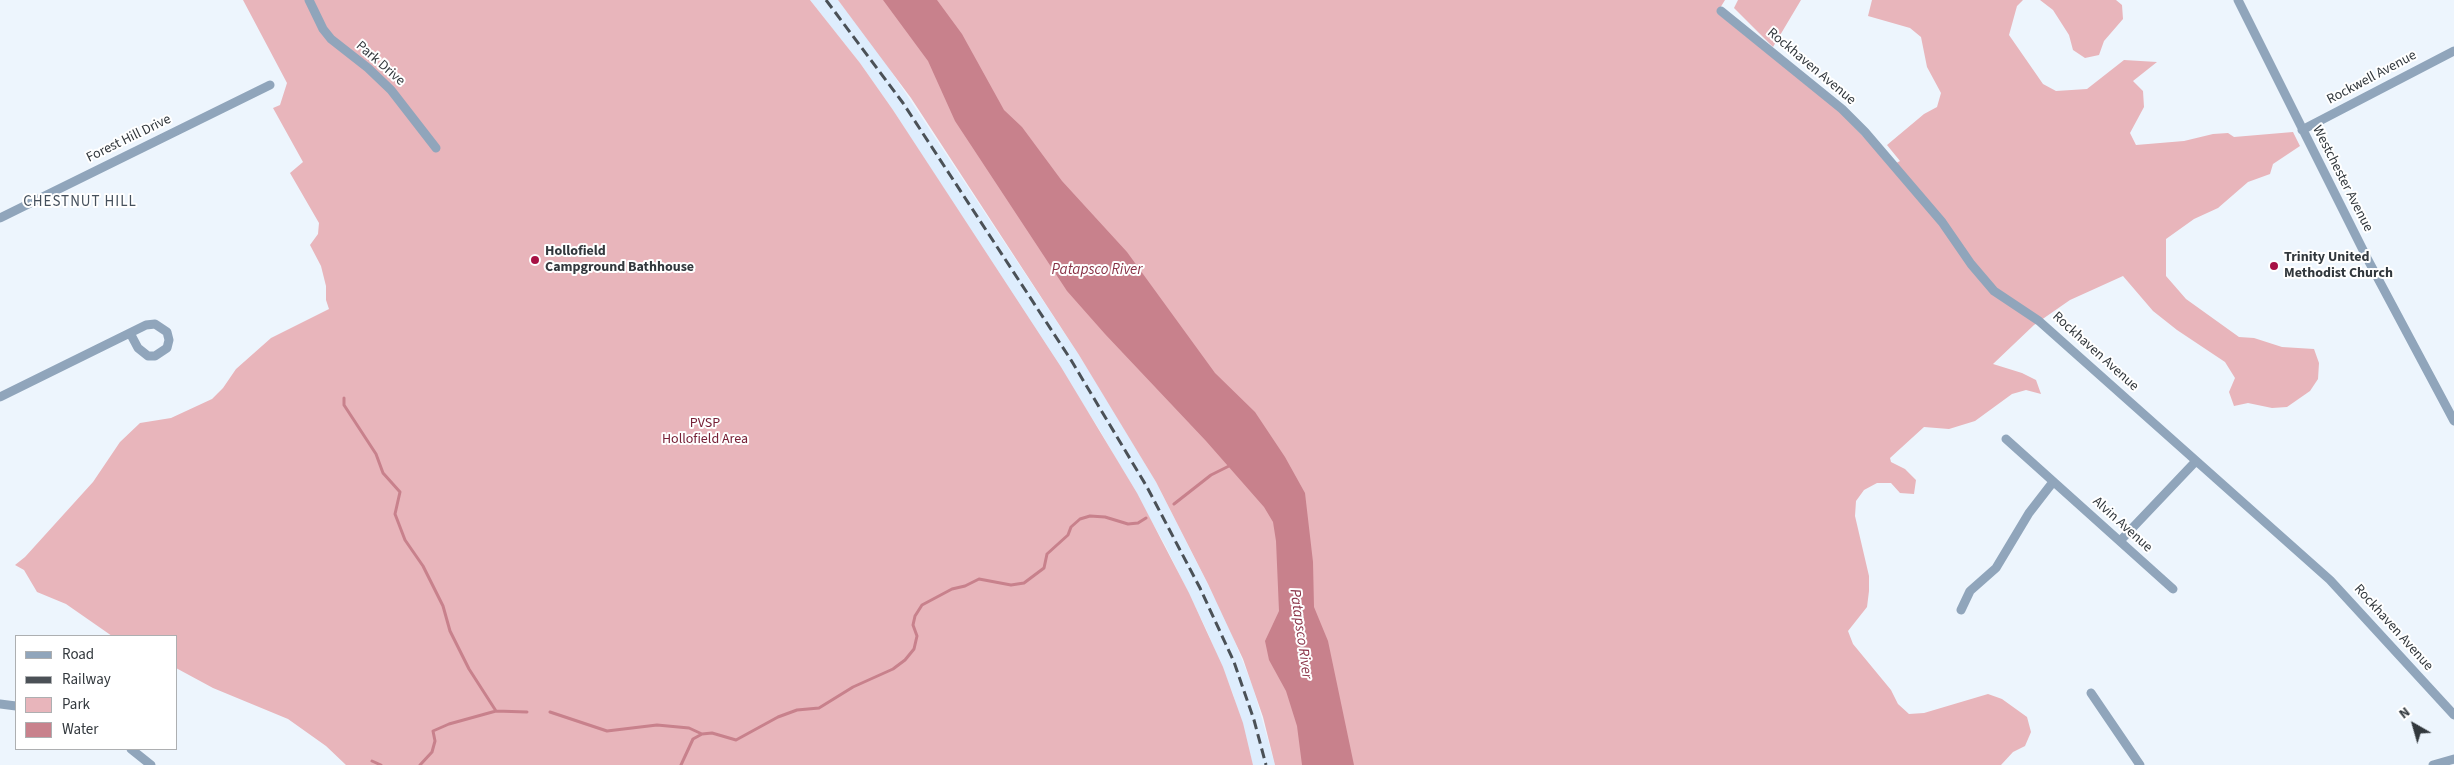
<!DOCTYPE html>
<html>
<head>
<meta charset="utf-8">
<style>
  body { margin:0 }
  #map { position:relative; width:2454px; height:765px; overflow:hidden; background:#edf5fd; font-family:"Source Sans 3",sans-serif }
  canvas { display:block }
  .legend { position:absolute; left:15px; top:635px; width:162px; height:115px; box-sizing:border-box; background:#fff; border:1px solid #adafb1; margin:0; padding:6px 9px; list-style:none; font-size:15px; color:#32383d }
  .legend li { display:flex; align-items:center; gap:10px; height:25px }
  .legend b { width:25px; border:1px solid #adafb1 }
  .north { position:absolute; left:2389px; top:700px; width:50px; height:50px; -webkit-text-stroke:4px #fff; paint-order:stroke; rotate:322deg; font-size:14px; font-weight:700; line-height:20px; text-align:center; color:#32383d }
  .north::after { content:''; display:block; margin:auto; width:18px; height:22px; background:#32383d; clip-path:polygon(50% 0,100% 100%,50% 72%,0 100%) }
</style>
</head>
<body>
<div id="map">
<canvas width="2454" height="765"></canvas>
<ul class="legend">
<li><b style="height:6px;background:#90a5bb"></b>Road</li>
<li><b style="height:6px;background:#4b5157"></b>Railway</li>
<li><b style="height:14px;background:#e8b5bb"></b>Park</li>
<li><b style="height:14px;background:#c8818c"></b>Water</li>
</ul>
<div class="north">N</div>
</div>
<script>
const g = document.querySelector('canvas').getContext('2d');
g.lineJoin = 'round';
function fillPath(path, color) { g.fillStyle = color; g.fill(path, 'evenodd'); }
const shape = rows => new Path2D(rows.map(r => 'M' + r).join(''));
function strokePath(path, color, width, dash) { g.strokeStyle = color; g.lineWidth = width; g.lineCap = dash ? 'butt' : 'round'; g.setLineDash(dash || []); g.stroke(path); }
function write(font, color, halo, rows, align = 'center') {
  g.font = font + ' "Source Sans 3",sans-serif'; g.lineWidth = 4; g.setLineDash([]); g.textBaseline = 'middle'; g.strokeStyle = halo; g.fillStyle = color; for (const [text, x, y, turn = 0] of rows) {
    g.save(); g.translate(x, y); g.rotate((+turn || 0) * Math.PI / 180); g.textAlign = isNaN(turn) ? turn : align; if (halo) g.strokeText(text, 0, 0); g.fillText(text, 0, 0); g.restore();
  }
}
const built = shape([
  [810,0,838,0,877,50,1079,355,1118,418,1156,482,1227,622,1253,687,1275,765,1253,765,1233,694,1207,631,1165,545,1099,429,893,110,860,63]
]);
const green = shape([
  [243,0,810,0,860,63,893,110,1061,367,1137,493,1189,593,1223,667,1243,723,1253,765,346,765,326,746,288,719,213,688,176,668,176,636,112,636,66,604,37,592,24,570,15,565,25,557,93,482,120,442,140,423,171,418,212,399,223,388,236,369,271,338,329,309,326,300,326,286,321,266,310,245,318,234,319,223,290,173,303,162,273,108,280,105,287,83],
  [838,0,1725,0,1717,13,1841,113,1891,166,1900,161,1887,145,1924,114,1937,107,1941,93,1927,67,1921,37,1910,28,1868,16,1872,0,2023,0,2017,6,2009,35,2043,84,2056,91,2087,89,2124,60,2157,62,2133,81,2143,91,2144,107,2130,133,2136,145,2184,141,2213,134,2228,133,2234,137,2293,132,2300,146,2273,164,2270,174,2248,182,2218,208,2194,219,2166,239,2166,276,2186,299,2239,337,2254,338,2282,347,2314,349,2319,363,2318,379,2310,391,2287,407,2272,408,2248,403,2234,406,2229,392,2235,378,2225,362,2177,330,2153,311,2123,276,2070,300,2034,325,1993,364,2022,373,2036,380,2041,394,2026,390,2012,394,1975,421,1949,429,1924,427,1890,458,1891,462,1905,469,1916,480,1914,494,1900,493,1891,483,1877,483,1864,490,1856,501,1855,516,1869,576,1869,591,1867,607,1848,631,1853,644,1891,690,1898,704,1909,714,1924,713,1988,694,2002,699,2027,717,2031,732,2025,746,2013,752,2001,765,1275,765,1263,717,1243,659,1208,584,1156,482,1079,355,911,98],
  [1738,0,1801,0,1773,47,1734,8],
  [2040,0,2116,0,2122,5,2123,19,2104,41,2099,55,2085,58,2073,50,2069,35,2053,10]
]);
const water = shape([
  [883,0,937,0,962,34,1004,110,1022,127,1062,181,1127,252,1215,373,1255,412,1285,457,1305,493,1313,562,1314,607,1328,641,1354,765,1302,765,1297,726,1286,691,1269,660,1265,641,1279,611,1276,541,1273,522,1264,507,1206,441,1105,334,1067,291,955,121,928,61]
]);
const stream = shape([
  [344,398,344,405,376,454,383,473,400,492,395,514,405,540,423,566,443,606,450,631,469,669,496,711],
  [1174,504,1211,475,1231,465],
  [550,712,607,731,657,725,689,728,702,734],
  [372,761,381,765],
  [420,765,432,752,435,741,433,731,449,724,496,711,527,712],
  [681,765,693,739,702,734,712,733,736,740,778,717,797,710,819,708,853,687,893,669,905,660,914,649,917,636,913,625,915,616,922,605,952,589,965,586,979,579,1011,585,1024,583,1044,568,1047,554,1068,535,1071,527,1080,519,1090,516,1105,517,1128,524,1138,523,1146,518]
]);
const street = shape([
  [309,0,323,29,331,39,368,68,391,90,436,148],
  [2238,0,2367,258,2454,421],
  [1721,11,1842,109,1865,132,1942,222,1971,264,1994,291,2039,321,2330,580,2454,715],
  [2302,130,2454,51],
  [0,218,270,85],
  [0,397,146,325,155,324,167,332,169,340,167,348,155,356,148,356,138,348,130,333],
  [2006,439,2173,589],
  [2120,541,2196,461],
  [1961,610,1970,591,1996,568,2029,513,2053,482],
  [2091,693,2140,765],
  [0,704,16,706],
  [131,749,151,765],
  [2433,765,2454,759]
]);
const rail = shape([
  [826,0,903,103,1071,360,1147,487,1200,588,1234,662,1254,720,1266,765]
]);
const markers = [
  [535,260,5,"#a71144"],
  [2274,266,5,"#a71144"]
];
const streetNames = [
  ["Park Drive",380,64,41],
  ["Rockhaven Avenue",1811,67,40],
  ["Rockwell Avenue",2372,78,-28],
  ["Forest Hill Drive",129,139,-26],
  ["Westchester Avenue",2342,179,63],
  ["Rockhaven Avenue",2095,352,42],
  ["Alvin Avenue",2122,525,42],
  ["Rockhaven Avenue",2393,628,48]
];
const poiNames = [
  ["Hollofield",545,252],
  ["Campground Bathhouse",545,268],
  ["Trinity United",2284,258],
  ["Methodist Church",2284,274]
];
const parkNames = [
  ["PVSP",705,424],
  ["Hollofield Area",705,440]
];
const neighbourhoodNames = [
  ["CHESTNUT HILL",80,203]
];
const waterNames = [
  ["Patapsco River",1097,271],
  ["Patapsco River",1300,634,82]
];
fillPath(built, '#deedfd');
fillPath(green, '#e8b5bb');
fillPath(water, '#c8818c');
strokePath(stream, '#c8818c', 3);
strokePath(street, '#90a5bb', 9);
strokePath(rail, '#4b5157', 3, [10, 5]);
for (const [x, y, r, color] of markers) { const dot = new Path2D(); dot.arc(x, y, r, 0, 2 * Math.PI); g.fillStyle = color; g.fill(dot); strokePath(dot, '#fff', 2); }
write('14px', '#32383d', '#fff', streetNames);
write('bold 14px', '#32383d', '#fff', poiNames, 'left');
write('14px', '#762036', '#fff', parkNames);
g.letterSpacing = '1px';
write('15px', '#45505c', '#fff', neighbourhoodNames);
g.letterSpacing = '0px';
write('italic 15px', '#893246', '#fff', waterNames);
</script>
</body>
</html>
